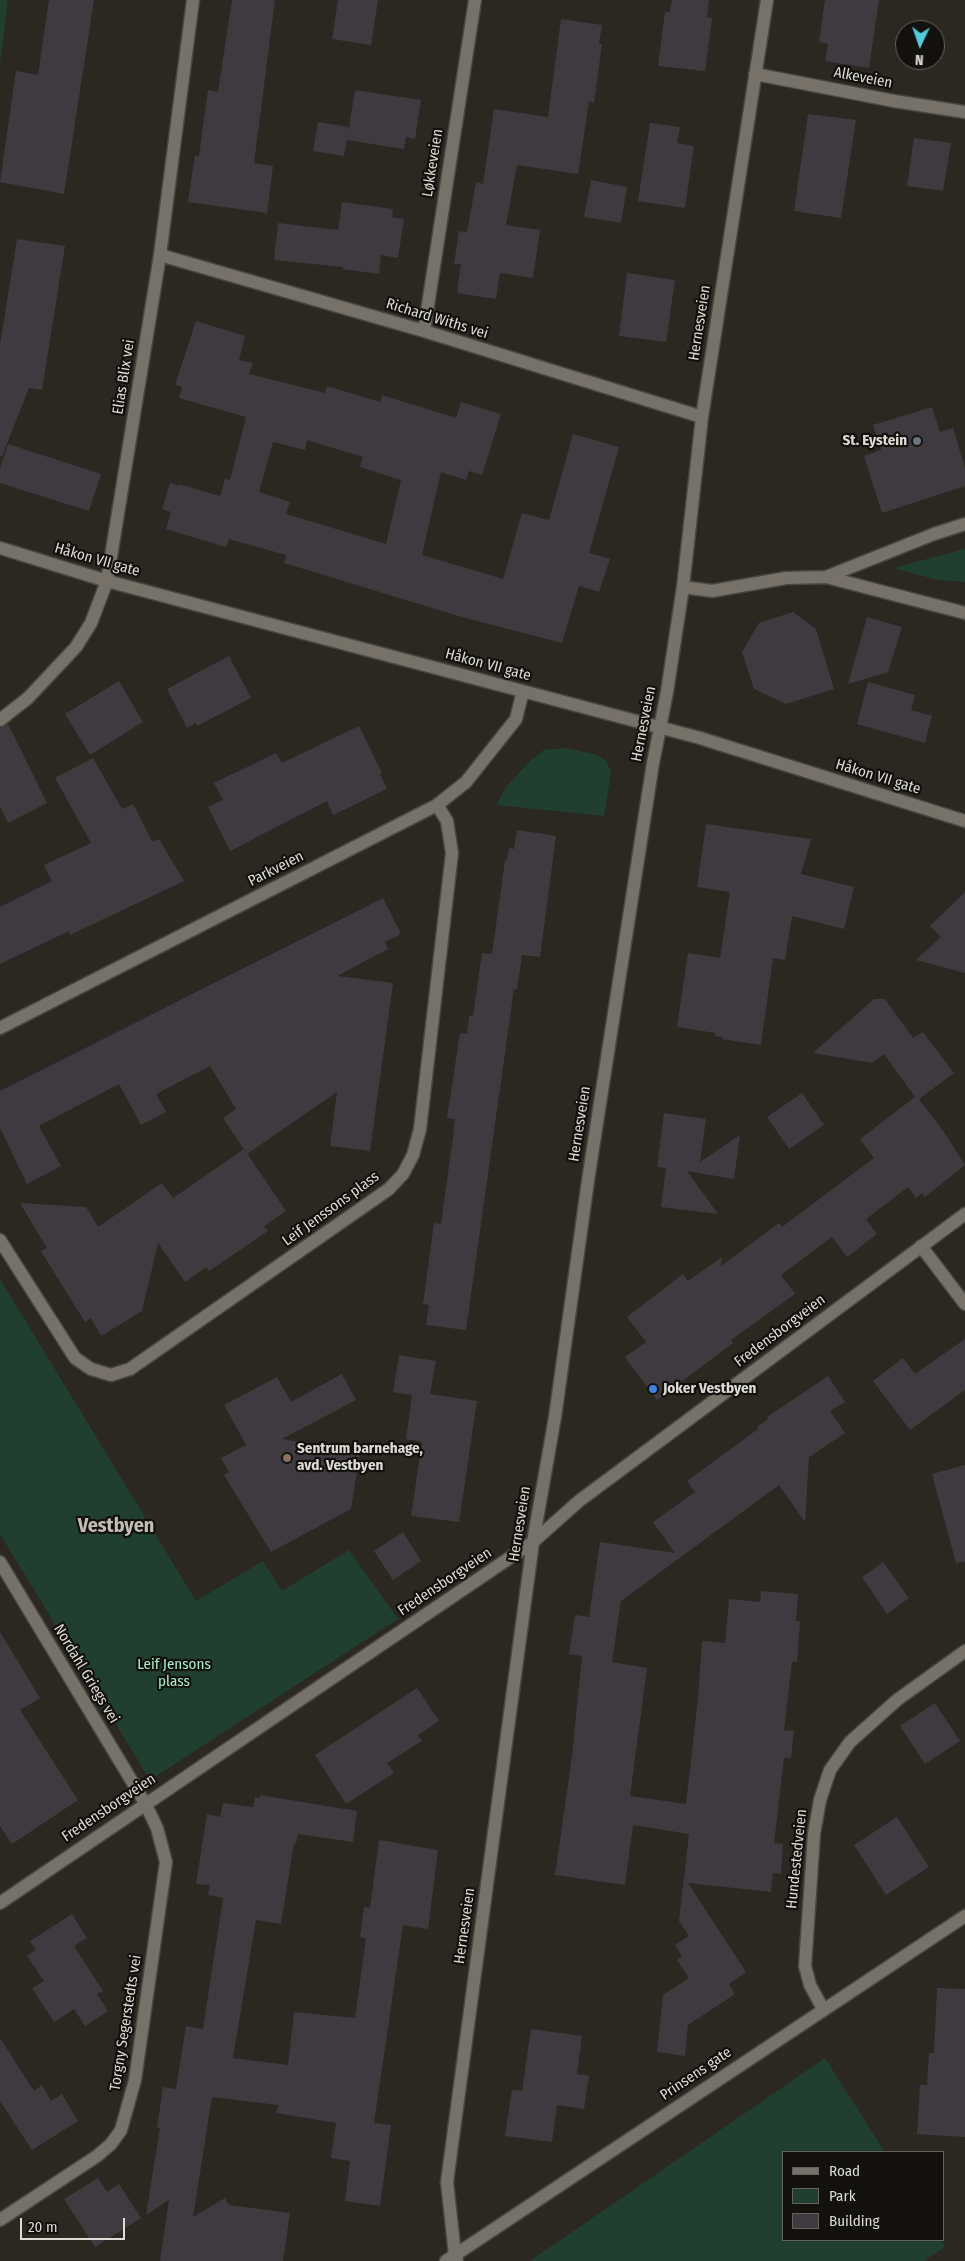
<!DOCTYPE html>
<html>
<head>
<meta charset="utf-8">
<style>
  body { margin:0 }
  #map { position:relative; width:965px; height:2261px; overflow:hidden; background:#2b2821; font-family:"Fira Sans Condensed",sans-serif }
  canvas { display:block }
  .legend { position:absolute; left:782px; top:2151px; width:162px; height:90px; box-sizing:border-box; background:#12110e; border:1px solid #63625e; margin:0; padding:6px 9px; list-style:none; font-size:15px; color:#dddbd6 }
  .legend li { display:flex; align-items:center; gap:10px; height:25px }
  .legend b { width:25px; border:1px solid #63625e }
  .north { position:absolute; left:895px; top:20px; width:50px; height:50px; box-sizing:border-box; background:#12110e; border:1px solid #63625e; border-radius:50%; rotate:183deg; font-size:14px; font-weight:700; line-height:20px; text-align:center; color:#dddbd6 }
  .north::after { content:''; display:block; margin:auto; width:18px; height:22px; background:#53cbda; clip-path:polygon(50% 0,100% 100%,50% 72%,0 100%) }
  .scale { position:absolute; left:20px; top:2218px; width:105px; height:22px; box-sizing:border-box; border:2px solid #dddbd6; border-top:0; padding-left:6px; font-size:15px; line-height:18px; white-space:nowrap; color:#dddbd6; -webkit-text-stroke:4px #12110e; paint-order:stroke }
</style>
</head>
<body>
<div id="map">
<canvas width="965" height="2261"></canvas>
<ul class="legend">
<li><b style="height:6px;background:#76726a"></b>Road</li>
<li><b style="height:14px;background:#203f30"></b>Park</li>
<li><b style="height:14px;background:#3f3a40"></b>Building</li>
</ul>
<div class="north">N</div>
<div class="scale">20 m</div>
</div>
<script>
const g = document.querySelector('canvas').getContext('2d');
g.lineJoin = 'round';
function fillPath(path, color) { g.fillStyle = color; g.fill(path, 'evenodd'); }
const shape = rows => new Path2D(rows.map(r => 'M' + r).join(''));
function strokePath(path, color, width, dash) { g.strokeStyle = color; g.lineWidth = width; g.lineCap = dash ? 'butt' : 'round'; g.setLineDash(dash || []); g.stroke(path); }
function write(font, color, halo, rows, align = 'center') {
  g.font = font + ' "Fira Sans Condensed",sans-serif'; g.lineWidth = 4.5; g.setLineDash([]); g.textBaseline = 'middle'; g.strokeStyle = halo; g.fillStyle = color; for (const [text, x, y, turn = 0] of rows) {
    g.save(); g.translate(x, y); g.rotate((+turn || 0) * Math.PI / 180); g.textAlign = isNaN(turn) ? turn : align; if (halo) g.strokeText(text, 0, 0); g.fillText(text, 0, 0); g.restore();
  }
}
const green = shape([
  [0,0,8,0,0,64],
  [965,549,965,582,938,580,893,568],
  [565,748,598,755,607,762,611,773,604,816,497,805,505,788,531,760,544,750],
  [0,1279,196,1601,263,1561,282,1591,349,1550,398,1619,150,1780,0,1534],
  [825,2058,885,2152,784,2152,784,2240,940,2240,945,2247,924,2261,530,2261]
]);
const building = shape([
  [49,0,94,0,64,194,0,182,16,71,38,75],
  [232,0,275,0,254,163,273,166,267,213,188,202,195,155,199,156,208,90,218,92],
  [338,0,378,0,371,45,332,39],
  [672,0,709,0,707,17,712,18,705,71,658,66,665,12,670,12],
  [825,0,879,0,869,68,825,61,828,44,819,42],
  [561,19,602,25,599,44,602,44,594,103,589,101,578,174,517,165,506,225,540,230,533,278,500,273,496,299,457,293,461,264,454,264,459,231,467,232,476,182,483,184,494,109,548,117],
  [355,90,421,100,415,139,406,137,404,149,347,140],
  [808,114,856,120,841,218,794,211],
  [318,122,349,127,344,156,313,151],
  [650,123,680,127,677,143,694,146,685,208,638,201],
  [914,138,951,143,943,191,907,186],
  [591,180,627,187,621,223,584,217],
  [342,202,393,209,392,217,404,219,398,258,381,255,379,274,343,269,343,267,274,260,278,223,338,230],
  [17,239,65,246,42,390,29,388,2,456,0,456,0,345],
  [627,273,675,280,666,342,619,336],
  [196,321,245,336,239,360,253,363,249,374,325,393,327,386,380,402,382,395,456,418,461,402,501,414,482,475,469,471,466,480,441,472,422,555,503,579,522,513,549,520,573,434,619,447,589,553,610,559,599,592,579,586,562,643,462,617,284,563,286,555,229,539,226,547,166,529,171,512,162,509,170,483,179,486,179,484,220,496,225,479,230,480,246,417,179,398,182,387,175,385],
  [307,440,363,457,360,467,401,480,386,544,286,514,290,502,259,492,273,442,305,450],
  [932,407,940,432,953,428,965,468,965,486,882,513,864,456,881,450,873,425],
  [8,444,101,474,89,511,0,483,0,468],
  [793,612,816,629,834,689,786,704,754,689,742,652,759,623],
  [867,617,902,627,888,672,848,684],
  [229,656,251,698,197,726,196,723,187,728,167,689],
  [119,681,143,722,90,755,65,714],
  [868,682,915,695,911,710,932,716,925,743,857,724],
  [8,724,47,803,8,823,0,806,0,728],
  [359,726,382,773,380,774,387,789,333,815,327,801,230,851,208,807,223,800,214,783,276,753,282,763],
  [93,758,122,809,133,804,152,842,159,839,184,881,70,935,69,931,0,964,0,907,52,881,44,865,91,843,55,778],
  [706,824,811,839,801,874,854,887,844,929,792,916,785,960,773,958,761,1045,722,1039,723,1037,715,1036,715,1033,677,1027,688,953,720,958,730,892,697,887],
  [517,830,556,836,540,957,522,955,517,989,514,989,466,1330,426,1325,429,1305,423,1304,434,1223,441,1224,453,1137,455,1119,447,1118,460,1033,467,1034,469,1016,473,1016,482,953,492,954,505,860,507,860,509,848,514,849],
  [965,892,965,973,916,960,941,937,930,926],
  [383,898,401,934,385,942,388,949,337,976,393,983,370,1151,330,1146,337,1092,247,1154,223,1118,236,1109,210,1066,156,1094,166,1112,141,1125,119,1084,39,1126,61,1166,27,1184,0,1128,0,1091],
  [874,999,885,999,913,1038,923,1032,954,1073,919,1099,944,1132,965,1165,925,1197,922,1193,916,1198,908,1187,866,1219,877,1234,847,1257,832,1237,781,1275,795,1294,731,1340,733,1343,657,1400,625,1357,646,1342,627,1317,683,1274,688,1281,722,1257,721,1266,779,1223,782,1227,874,1158,860,1139,915,1097,884,1054,872,1063,813,1053],
  [802,1093,824,1125,789,1149,767,1117],
  [664,1113,706,1119,700,1162,740,1135,734,1179,687,1171,718,1214,661,1207,666,1168,657,1167],
  [244,1149,286,1211,264,1226,268,1231,209,1271,206,1267,185,1282,158,1243,142,1311,101,1336,91,1318,85,1322,57,1277,41,1251,47,1248,20,1203,86,1207,98,1227,162,1183,173,1198],
  [965,1339,965,1390,910,1430,873,1381,903,1358,915,1374],
  [399,1355,436,1361,430,1394,477,1401,459,1522,411,1516,422,1442,406,1439,412,1395,393,1392],
  [342,1374,356,1400,282,1439,360,1452,351,1509,271,1552,224,1475,229,1472,221,1458,246,1445,224,1405,277,1377,291,1402],
  [828,1376,845,1402,830,1411,845,1433,809,1457,805,1522,779,1485,621,1601,612,1662,647,1668,630,1796,686,1804,698,1699,702,1641,725,1643,729,1599,760,1602,761,1591,798,1594,796,1621,800,1621,797,1662,792,1662,784,1730,794,1731,791,1758,784,1758,774,1843,783,1844,781,1874,773,1873,771,1892,688,1883,746,1972,729,1984,735,1994,688,2025,685,2056,657,2052,663,1995,689,1978,677,1960,682,1956,675,1945,689,1936,679,1921,689,1834,633,1825,625,1885,555,1875,572,1756,582,1656,569,1654,575,1615,589,1617,600,1542,675,1553,653,1522,695,1492,687,1481,758,1429,757,1427,768,1419,767,1417],
  [965,1465,965,1562,956,1563,932,1474],
  [403,1532,421,1561,393,1580,374,1551],
  [883,1562,909,1598,887,1614,862,1577],
  [0,1632,40,1698,20,1710,78,1800,12,1844,0,1826],
  [417,1688,439,1721,418,1735,422,1741,387,1763,394,1773,346,1804,315,1755],
  [935,1703,960,1741,925,1764,900,1726],
  [260,1795,357,1811,353,1842,298,1834,296,1844,294,1843,281,1924,256,1920,233,2058,288,2065,294,2012,355,2018,366,1938,360,1937,364,1907,370,1908,379,1840,438,1850,428,1929,403,1925,374,2123,391,2125,380,2206,345,2201,350,2161,331,2158,336,2123,276,2113,278,2105,212,2097,193,2217,225,2198,229,2205,290,2213,283,2261,160,2261,169,2200,146,2215,160,2128,157,2128,163,2087,176,2089,186,2026,203,2029,223,1898,208,1895,210,1885,196,1884,207,1814,220,1817,223,1803,253,1807,255,1797,260,1798],
  [897,1817,929,1867,886,1895,854,1845],
  [72,1914,87,1938,74,1946,103,1991,97,1994,108,2011,85,2026,74,2009,54,2022,32,1988,44,1981,27,1956,36,1950,30,1941],
  [937,1988,965,1989,965,2137,917,2134,920,2085,927,2085,929,2053,934,2053],
  [531,2029,582,2036,577,2074,589,2076,584,2109,557,2105,552,2142,505,2136,512,2090,522,2091],
  [0,2038,34,2091,42,2085,51,2101,62,2094,78,2121,32,2150,0,2101],
  [98,2178,107,2192,119,2184,141,2218,95,2247,64,2199]
]);
const minor = shape([
  [755,74,894,101,965,112],
  [160,255,424,331,702,417],
  [424,331,475,0],
  [0,548,107,581,700,738,965,821],
  [826,577,934,534,965,524],
  [683,587,712,591,786,578,826,577,965,613],
  [0,720,28,698,76,647,91,623,107,581,160,255,193,0],
  [0,1028,437,805,466,782,516,719,523,691],
  [0,1240,75,1358,91,1369,111,1375,130,1369,389,1189,403,1174,413,1155,420,1129,452,853,447,821,437,805],
  [921,1246,965,1304],
  [0,1562,145,1803,157,1828,166,1862,135,2080,121,2130,111,2144,97,2156,0,2220],
  [0,1903,533,1542,579,1501,965,1214],
  [823,2009,810,1985,805,1966,814,1834,820,1800,830,1770,850,1742,897,1700,965,1651],
  [446,2261,965,1916],
  [457,2261,455,2255,447,2182,533,1542,555,1417,589,1174,653,763,667,692,683,587,702,417,767,0]
]);
const markers = [
  [917,441,5,"#6b7280"],
  [653,1389,5,"#3f7fe0"],
  [287,1458,5,"#8d6e63"]
];
const streetNames = [
  ["Alkeveien",863,78,11],
  ["Løkkeveien",433,163,-81],
  ["Richard Withs vei",437,319,17],
  ["Hernesveien",700,323,-81],
  ["Elias Blix vei",124,377,-81],
  ["Håkon VII gate",97,560,16],
  ["Håkon VII gate",488,665,15],
  ["Hernesveien",644,724,-79],
  ["Håkon VII gate",878,777,17],
  ["Parkveien",276,869,-27],
  ["Hernesveien",580,1124,-81],
  ["Leif Jenssons plass",331,1209,-36],
  ["Fredensborgveien",780,1331,-37],
  ["Hernesveien",520,1524,-81],
  ["Fredensborgveien",445,1582,-34],
  ["Nordahl Griegs vei",86,1674,59],
  ["Fredensborgveien",109,1808,-34],
  ["Hundestedveien",797,1859,-84],
  ["Hernesveien",465,1926,-82],
  ["Torgny Segerstedts vei",126,2023,-81],
  ["Prinsens gate",696,2074,-34]
];
const poiNames = [
  ["St. Eystein",907,441,"right"],
  ["Joker Vestbyen",663,1389],
  ["Sentrum barnehage,",297,1449],
  ["avd. Vestbyen",297,1466]
];
const parkNames = [
  ["Leif Jensons",174,1665],
  ["plass",174,1682]
];
const districtNames = [
  ["Vestbyen",116,1526]
];
fillPath(green, '#203f30');
fillPath(building, '#3f3a40');
strokePath(minor, '#484640', 15);
strokePath(minor, '#76726a', 12);
for (const [x, y, r, color] of markers) { const dot = new Path2D(); dot.arc(x, y, r, 0, 2 * Math.PI); g.fillStyle = color; g.fill(dot); strokePath(dot, '#12110e', 2); }
write('15px', '#dddbd6', '#12110e', streetNames);
write('bold 15px', '#dddbd6', '#12110e', poiNames, 'left');
write('15px', '#a9edc9', '#12110e', parkNames);
write('bold 20px', '#c2beb5', '#12110e', districtNames);
</script>
</body>
</html>
